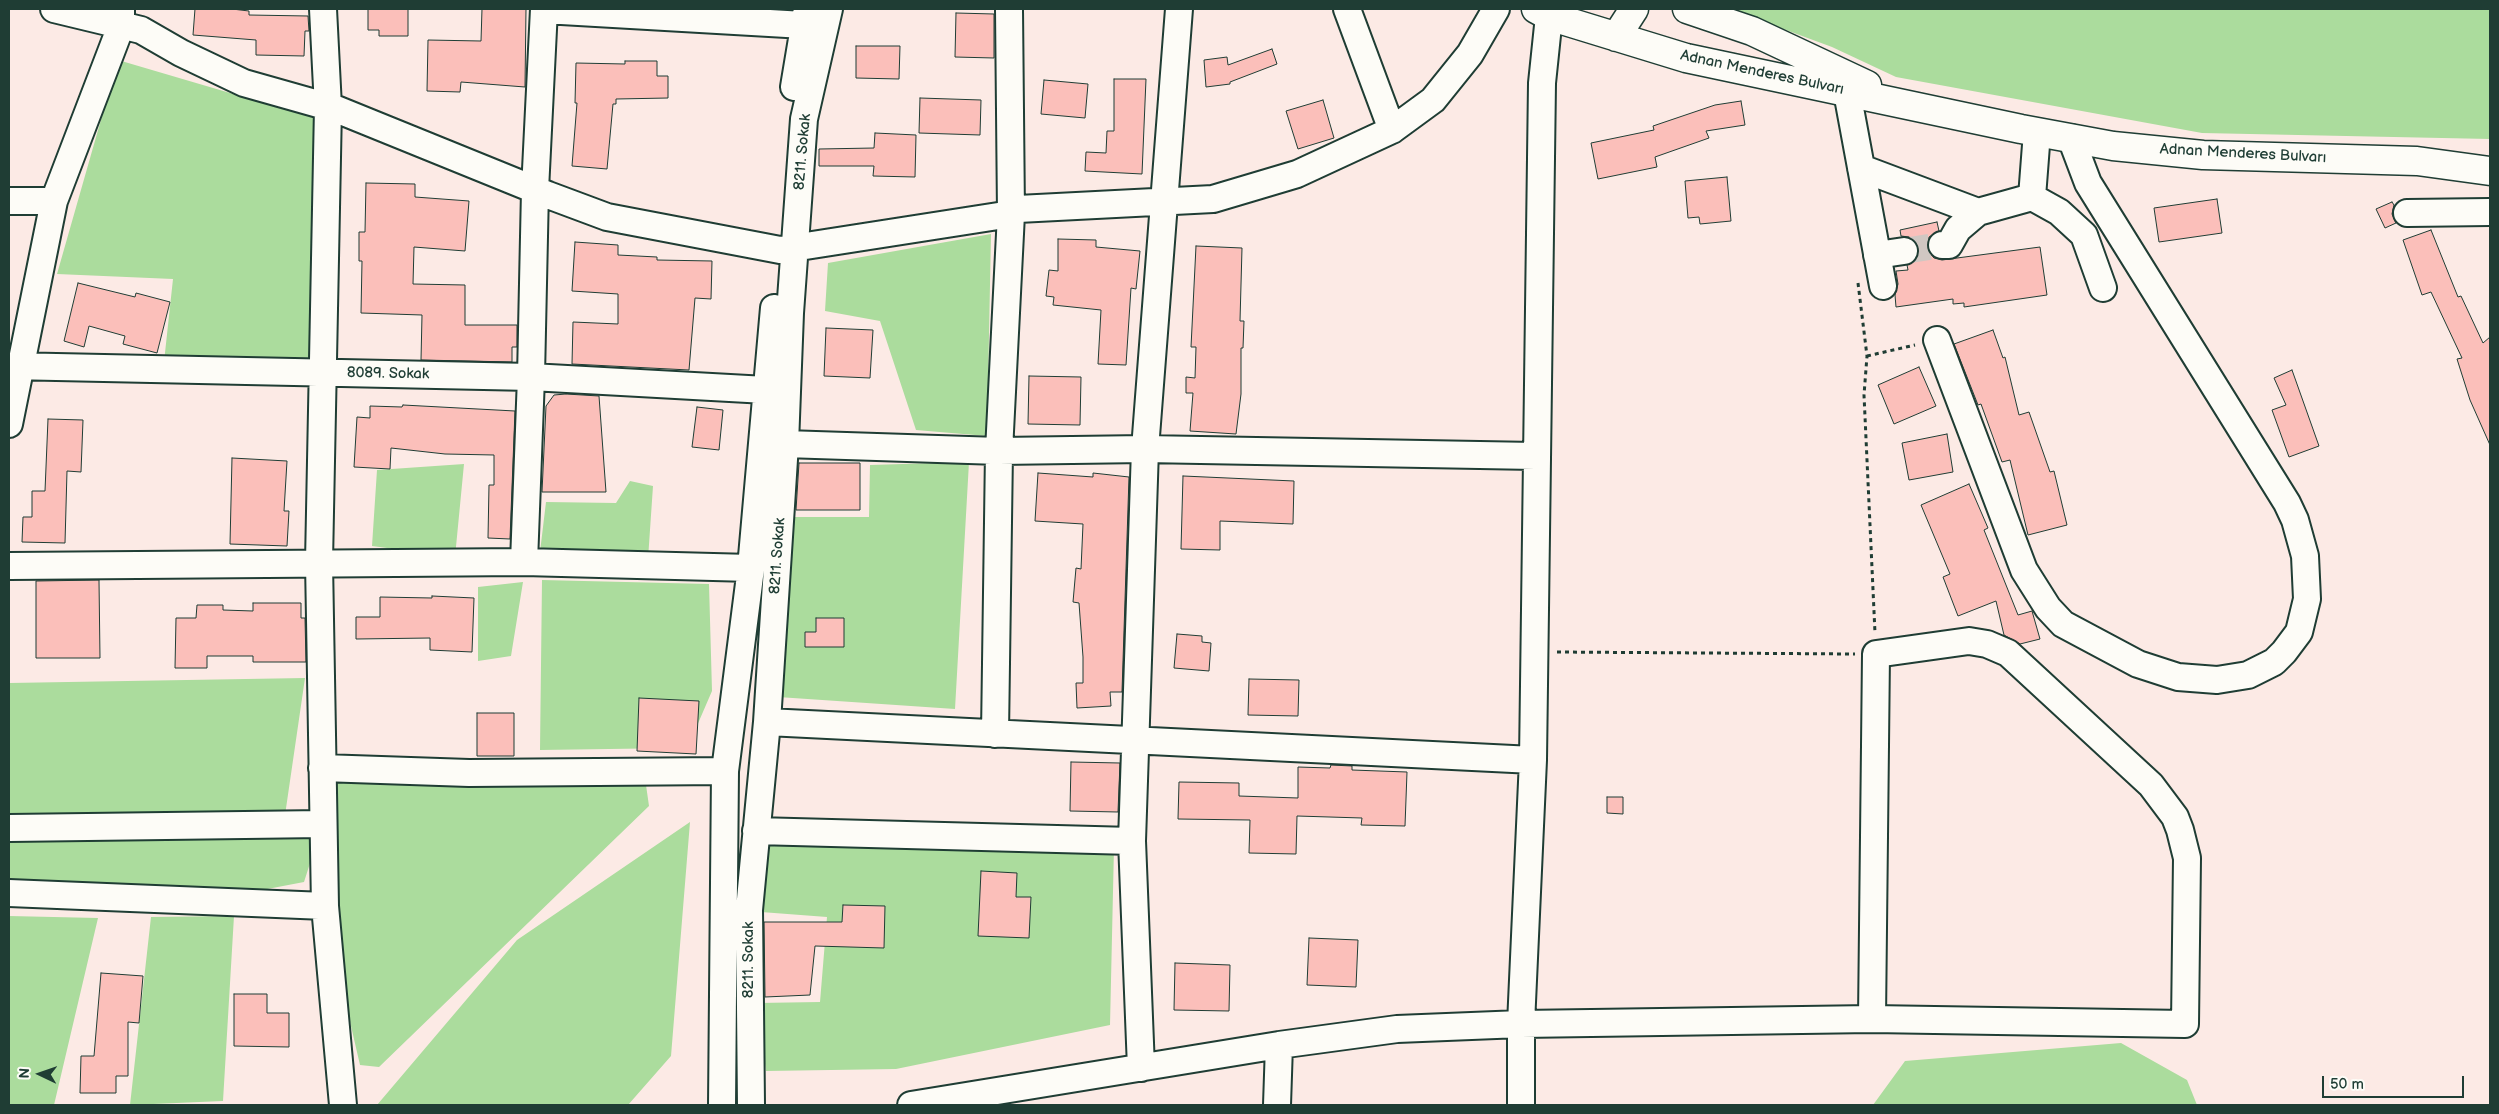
<!DOCTYPE html>
<html>
<head>
<meta charset="utf-8">
<style>
  body { margin:0 }
  #map { position:relative; width:2499px; height:1114px; overflow:hidden; background:#fceae5; font-family:"Balsamiq Sans",sans-serif }
  canvas { display:block }
  .frame { position:absolute; inset:0; border:10px solid #1f3d34; pointer-events:none }
  .north { position:absolute; left:15px; top:1049px; width:50px; height:50px; -webkit-text-stroke:4px #fdfcf7; paint-order:stroke; rotate:273deg; font-size:14px; font-weight:700; line-height:20px; text-align:center; color:#1f3d34 }
  .north::after { content:''; display:block; margin:auto; width:18px; height:22px; background:#1f3d34; clip-path:polygon(50% 0,100% 100%,50% 72%,0 100%) }
  .scale { position:absolute; left:2322px; top:1076px; width:142px; height:22px; box-sizing:border-box; border:2px solid #1f3d34; border-top:0; padding-left:6px; font-size:15px; line-height:18px; white-space:nowrap; color:#1f3d34; -webkit-text-stroke:4px #fdfcf7; paint-order:stroke }
</style>
</head>
<body>
<div id="map">
<canvas width="2499" height="1114"></canvas>
<div class="frame"></div>
<div class="north">N</div>
<div class="scale">50 m</div>
</div>
<script>
const g = document.querySelector('canvas').getContext('2d');
g.lineJoin = 'round';
function fillPath(path, color) { g.fillStyle = color; g.fill(path, 'evenodd'); }
const shape = rows => new Path2D(rows.map(r => 'M' + r).join(''));
function strokePath(path, color, width, dash) { g.strokeStyle = color; g.lineWidth = width; g.lineCap = dash ? 'butt' : 'round'; g.setLineDash(dash || []); g.stroke(path); }
function write(font, color, halo, rows, align = 'center') {
  g.font = font + ' "Balsamiq Sans",sans-serif'; g.lineWidth = 4; g.setLineDash([]); g.textBaseline = 'middle'; g.strokeStyle = halo; g.fillStyle = color; for (const [text, x, y, turn = 0] of rows) {
    g.save(); g.translate(x, y); g.rotate((+turn || 0) * Math.PI / 180); g.textAlign = isNaN(turn) ? turn : align; if (halo) g.strokeText(text, 0, 0); g.fillText(text, 0, 0); g.restore();
  }
}
const green = shape([
  [1729,9,2490,9,2490,139,2202,133,1896,77,1832,47],
  [118,60,315,118,310,364,164,362,173,279,57,274],
  [991,234,987,436,916,430,880,321,825,311,828,263],
  [969,462,955,709,778,697,792,517,869,517,870,465],
  [464,464,455,557,372,546,377,470],
  [630,481,653,486,648,559,540,552,546,502,616,503],
  [542,580,709,584,712,691,693,735,678,748,540,750],
  [523,582,511,656,478,661,478,587],
  [305,678,284,822,9,817,9,683],
  [323,775,645,778,649,806,379,1067,360,1065,335,957],
  [690,822,671,1056,628,1105,377,1105,517,940],
  [309,837,312,857,304,882,262,890,9,882,9,842],
  [766,846,1114,847,1110,1025,896,1069,766,1071,757,1003,820,1002,827,917,761,912],
  [9,916,98,918,54,1105,9,1105],
  [234,916,223,1101,130,1105,151,917],
  [2121,1043,2187,1080,2197,1105,1873,1105,1905,1061]
]);
const building = shape([
  [195,9,232,9,249,11,249,15,308,16,309,31,305,31,304,56,256,55,256,40,193,35,195,9],
  [368,9,408,9,408,36,379,36,379,30,368,30,368,9],
  [482,9,526,9,525,87,461,82,460,92,427,91,428,40,481,41,482,9],
  [956,13,994,14,994,58,955,57,956,13],
  [856,46,900,46,899,79,856,78,856,46],
  [1272,49,1277,64,1230,82,1230,84,1206,87,1204,60,1227,57,1228,65,1272,49],
  [625,61,657,61,657,76,668,76,668,98,616,99,616,104,613,104,607,169,572,166,577,103,575,103,576,63,625,64,625,61],
  [1114,79,1146,79,1142,174,1085,171,1086,152,1106,153,1107,131,1114,131,1114,79],
  [1044,80,1088,84,1085,118,1041,114,1044,80],
  [920,98,981,100,980,135,919,133,920,98],
  [1323,100,1334,138,1298,149,1286,111,1323,100],
  [1741,101,1745,125,1706,131,1709,138,1655,157,1657,167,1598,179,1591,143,1654,130,1653,126,1715,105,1741,101],
  [875,133,916,135,915,177,873,176,874,166,819,166,819,149,874,148,875,133],
  [1727,177,1731,221,1700,224,1699,217,1688,218,1685,181,1727,177],
  [366,183,415,184,415,197,469,201,465,251,414,247,413,284,465,285,465,325,517,325,517,347,512,347,512,362,421,360,422,315,361,313,362,261,359,261,359,232,365,232,366,183],
  [2217,199,2222,233,2159,242,2154,208,2217,199],
  [2392,202,2394,205,2392,214,2396,223,2385,228,2376,209,2392,202],
  [1937,222,1939,231,1929,237,1927,245,1929,252,1934,258,1942,260,2040,247,2047,295,1964,307,1964,303,1953,304,1953,299,1896,307,1895,295,1898,284,1896,271,1908,270,1907,265,1918,257,1919,249,1915,241,1909,237,1901,236,1900,230,1937,222],
  [2431,230,2458,297,2461,296,2483,343,2490,337,2490,445,2470,400,2457,359,2462,358,2431,292,2422,295,2403,240,2431,230],
  [1058,239,1096,240,1096,247,1140,251,1136,289,1131,288,1126,365,1098,364,1101,310,1053,305,1054,297,1046,296,1049,270,1058,271,1058,239],
  [575,242,618,245,618,255,657,257,657,260,712,261,711,299,695,298,689,370,572,364,573,322,618,324,618,294,572,291,575,242],
  [1196,246,1242,248,1240,321,1244,321,1243,348,1241,348,1241,394,1236,434,1190,431,1193,393,1186,393,1186,377,1195,378,1196,347,1191,347,1196,246],
  [78,283,135,297,136,293,170,302,157,353,123,344,125,336,89,326,84,347,64,341,78,283],
  [826,328,873,330,870,378,824,376,826,328],
  [1993,330,2003,358,2005,357,2019,415,2029,412,2050,472,2054,471,2067,525,2028,535,2010,460,2002,462,1981,404,1978,405,1954,344,1993,330],
  [1919,367,1936,406,1894,424,1878,385,1919,367],
  [2292,370,2319,446,2289,457,2272,410,2286,405,2274,378,2292,370],
  [1029,376,1081,377,1080,425,1028,424,1029,376],
  [566,394,599,396,606,492,542,492,546,406,554,395,566,394],
  [403,405,515,411,510,539,488,538,489,485,494,485,494,455,445,454,391,448,390,469,354,467,357,417,370,418,370,406,402,407,403,405],
  [697,407,723,410,719,450,692,447,697,407],
  [48,419,83,420,81,472,67,471,65,543,22,542,23,517,32,517,32,491,45,491,48,419],
  [1947,434,1953,472,1909,480,1902,443,1947,434],
  [232,458,287,461,284,511,289,511,287,546,230,544,232,458],
  [799,463,860,463,860,510,796,510,799,463],
  [1038,473,1093,477,1093,473,1129,477,1122,692,1110,692,1111,706,1077,708,1076,683,1083,683,1083,657,1079,603,1073,602,1076,568,1081,569,1083,524,1035,521,1038,473],
  [1183,476,1294,481,1293,524,1220,521,1220,550,1181,549,1183,476],
  [1969,484,1988,528,1984,530,2018,615,2032,611,2040,639,2020,644,2004,635,1996,601,1958,616,1943,577,1950,574,1921,505,1969,484],
  [99,580,100,658,36,658,36,581,99,580],
  [432,596,474,598,472,652,430,650,430,638,356,639,356,617,380,617,380,597,432,598,432,596],
  [253,603,301,603,301,618,305,618,306,662,253,662,253,656,207,656,207,668,175,668,176,618,196,618,197,605,223,605,223,610,253,611,253,603],
  [816,618,844,618,844,647,805,647,805,632,816,632,816,618],
  [1177,634,1202,636,1202,642,1211,643,1209,671,1174,668,1177,634],
  [1249,679,1299,680,1298,716,1248,715,1249,679],
  [639,698,699,701,696,754,637,751,639,698],
  [477,713,514,713,514,756,477,756,477,713],
  [1071,762,1120,763,1118,812,1070,811,1071,762],
  [1331,765,1352,766,1352,770,1407,772,1405,826,1361,825,1362,818,1297,816,1296,854,1249,853,1250,820,1178,819,1179,782,1239,783,1239,796,1298,798,1298,767,1330,768,1331,765],
  [1607,797,1623,797,1623,814,1607,813,1607,797],
  [981,871,1017,873,1016,897,1031,897,1029,938,978,936,981,871],
  [843,905,885,906,884,948,815,946,810,995,765,997,764,922,842,922,843,905],
  [1309,938,1358,940,1356,987,1307,985,1309,938],
  [1175,963,1230,965,1229,1011,1174,1010,1175,963],
  [101,973,143,976,139,1023,128,1022,128,1076,116,1076,116,1093,80,1093,81,1056,94,1056,101,973],
  [234,994,267,994,267,1013,289,1013,289,1047,234,1046,234,994]
]);
const minorTunnel = shape([
  [1904,251,1942,245]
]);
const path = shape([
  [1858,283,1867,356,1864,395,1875,633],
  [1867,356,1915,345],
  [1557,652,1855,654]
]);
const minor = shape([
  [54,9,141,30,181,53,244,83,336,109,548,195,607,217,780,250,1011,214,1018,209,1213,199,1297,174,1392,130,1433,100,1470,54,1496,9],
  [323,9,328,107,319,562,325,906,343,1105],
  [1347,9,1392,130],
  [544,10,804,25],
  [794,87,807,9],
  [1847,92,1883,286],
  [1861,168,1978,212],
  [2032,197,2059,212,2084,235,2103,288],
  [9,201,54,201],
  [2407,213,2490,212],
  [1942,245,1949,245,1958,229,1978,212,2032,197,2037,132],
  [1877,255,1904,251],
  [1937,340,2024,570,2048,608,2063,624,2138,664,2178,677,2217,680,2248,675,2274,662,2284,652,2299,632,2307,599,2305,556,2295,520,2287,503,2088,183,2071,138],
  [9,366,531,377,766,390],
  [9,424,54,201,121,26,121,10],
  [785,444,999,451,1145,449,1535,456],
  [524,562,531,377,535,190,544,9],
  [9,566,524,562,751,568],
  [767,722,1533,760],
  [995,734,999,451,1011,214,1009,9],
  [322,768,469,773,725,771],
  [9,828,323,824],
  [756,831,1132,841],
  [9,893,325,906],
  [1141,1068,1132,841,1145,449,1179,9],
  [722,1105,725,771,751,568,774,308],
  [751,1105,749,910,767,722,785,444,790,313,804,119,829,9],
  [911,1105,1279,1045,1397,1029,1521,1024,1872,1019,1876,654,1969,641,1987,644,2008,653,2151,785,2175,817,2180,830,2187,858,2185,1024,1872,1019],
  [1277,1105,1279,1045],
  [1521,1105,1521,1024,1533,760,1542,83,1549,16]
]);
const major = shape([
  [1536,9,1549,16,1686,58,2021,129,2113,146,2203,155,2417,161,2490,171],
  [1687,9,1752,31,1867,85],
  [1616,37,1634,9]
]);
const streetNames = [
  ["Adnan Menderes Bulvarı",1762,73,12],
  ["8211. Sokak",803,152,-85],
  ["Adnan Menderes Bulvarı",2243,154,3],
  ["8089. Sokak",388,374,1],
  ["8211. Sokak",778,556,-86],
  ["8211. Sokak",749,960,-90]
];
fillPath(green, '#abdc9d');
fillPath(building, '#fbbfba');
strokePath(building, '#1f3d34', 1);
strokePath(minorTunnel, '#d0c7c2', 26, [26, 13]);
strokePath(minor, '#1f3d34', 30);
strokePath(major, '#1f3d34', 31);
strokePath(path, '#1f3d34', 3, [4, 4]);
strokePath(minor, '#fdfcf7', 26);
strokePath(major, '#fdfcf7', 28);
write('15px', '#1f3d34', '#fdfcf7', streetNames);
</script>
</body>
</html>
